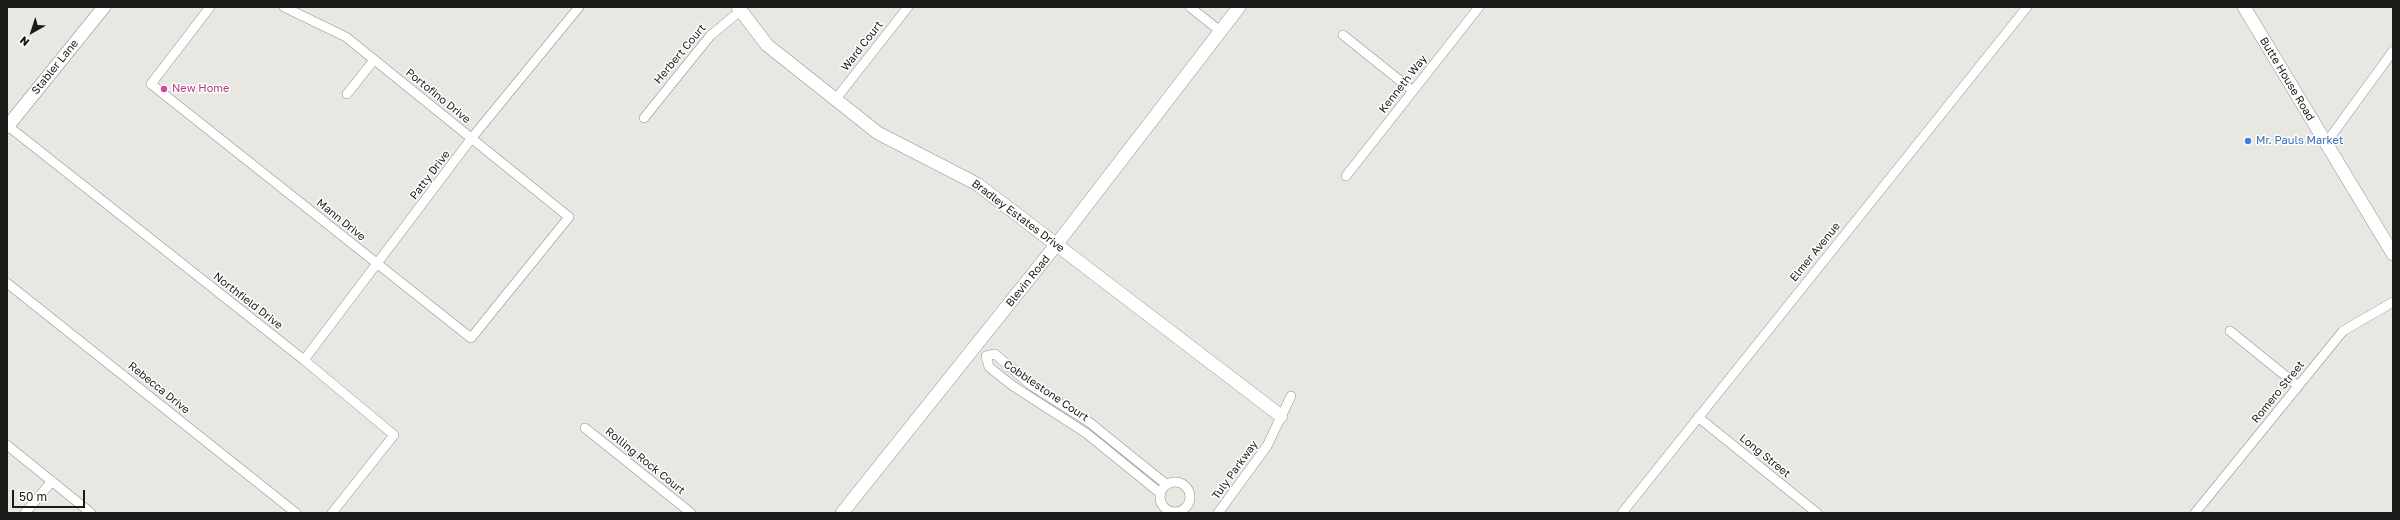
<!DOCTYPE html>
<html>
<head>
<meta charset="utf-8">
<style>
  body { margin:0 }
  #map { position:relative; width:2400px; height:520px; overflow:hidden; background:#e8e7e2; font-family:"Golos Text",sans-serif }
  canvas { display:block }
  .frame { position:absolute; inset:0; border:8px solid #1a1a18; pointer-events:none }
  .north { position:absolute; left:12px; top:12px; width:40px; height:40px; -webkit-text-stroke:3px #fff; paint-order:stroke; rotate:219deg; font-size:11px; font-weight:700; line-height:16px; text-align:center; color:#1a1a18 }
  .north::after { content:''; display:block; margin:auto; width:14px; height:18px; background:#1a1a18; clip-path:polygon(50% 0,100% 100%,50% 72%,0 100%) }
  .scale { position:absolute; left:12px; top:490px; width:73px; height:18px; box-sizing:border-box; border:2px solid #1a1a18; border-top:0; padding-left:5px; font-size:12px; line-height:14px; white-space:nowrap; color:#1a1a18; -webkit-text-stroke:3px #fff; paint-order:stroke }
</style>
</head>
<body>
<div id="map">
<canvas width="2400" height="520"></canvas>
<div class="frame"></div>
<div class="north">N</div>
<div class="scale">50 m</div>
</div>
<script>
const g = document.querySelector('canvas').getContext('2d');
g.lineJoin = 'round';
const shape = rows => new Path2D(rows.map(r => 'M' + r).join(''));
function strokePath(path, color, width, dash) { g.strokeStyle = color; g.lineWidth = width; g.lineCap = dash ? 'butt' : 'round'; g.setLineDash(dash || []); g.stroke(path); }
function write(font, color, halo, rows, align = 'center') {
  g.font = font + ' "Golos Text",sans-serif'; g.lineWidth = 3; g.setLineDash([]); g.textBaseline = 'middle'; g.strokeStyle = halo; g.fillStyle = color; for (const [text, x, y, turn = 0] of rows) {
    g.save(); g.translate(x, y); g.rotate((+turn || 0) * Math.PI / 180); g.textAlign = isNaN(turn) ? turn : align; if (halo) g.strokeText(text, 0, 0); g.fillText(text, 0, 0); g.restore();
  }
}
const street = shape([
  [210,7,151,84,471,338,569,217,346,37,284,7],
  [1190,7,1220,31],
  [1343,35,1413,91],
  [347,94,374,60],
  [835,100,908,7],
  [644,118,710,36,740,11],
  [8,126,304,360,394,435,332,513],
  [2326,143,2393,51],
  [1346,176,1479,7],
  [7,283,296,513],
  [2230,331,2298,386],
  [986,356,995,354,1032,386,1089,422,1167,485],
  [986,356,989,367,1013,386,1086,433,1160,493],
  [304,360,471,139,579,7],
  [1698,417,1817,513],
  [585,428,691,513],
  [7,445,91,513],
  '1160 497a15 15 0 1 1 30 0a15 15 0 1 1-30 0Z',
  [25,513,52,481],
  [1218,513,1267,446,1291,396],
  [1622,513,2027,7],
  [2195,513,2343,331,2393,302]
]);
const secondary = shape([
  [738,7,767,45,878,133,977,184,1281,416],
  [2244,7,2393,254],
  [7,127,104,7],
  [842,513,1056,245,1239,7]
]);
const markers = [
  [164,89,4,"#d1479c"],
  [2248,141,4,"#3f7fe0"]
];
const streetNames = [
  ["Ward Court",862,46,-52],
  ["Herbert Court",680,54,-50],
  ["Stabler Lane",55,67,-51],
  ["Butte House Road",2287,79,59],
  ["Kenneth Way",1403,84,-52],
  ["Portofino Drive",438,96,39],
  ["Patty Drive",430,175,-53],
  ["Bradley Estates Drive",1018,216,37],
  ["Mann Drive",341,220,39],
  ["Elmer Avenue",1815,252,-51],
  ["Blevin Road",1028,281,-51],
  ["Northfield Drive",248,301,38],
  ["Rebecca Drive",159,388,39],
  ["Cobblestone Court",1046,391,34],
  ["Romero Street",2278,392,-51],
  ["Long Street",1765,456,39],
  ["Rolling Rock Court",645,461,39],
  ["Tuly Parkway",1235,470,-54]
];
const hotelNames = [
  ["New Home",172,89]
];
const shopNames = [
  ["Mr. Pauls Market",2256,141]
];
strokePath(street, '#93928d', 10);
strokePath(secondary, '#93928d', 14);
strokePath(street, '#fff', 9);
strokePath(secondary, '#fff', 13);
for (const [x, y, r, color] of markers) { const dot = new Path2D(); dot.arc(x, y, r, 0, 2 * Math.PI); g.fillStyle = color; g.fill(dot); strokePath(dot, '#fff', 1.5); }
write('11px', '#1a1a18', '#fff', streetNames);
write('11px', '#b23c85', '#fff', hotelNames, 'left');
write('11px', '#366cbe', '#fff', shopNames, 'left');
</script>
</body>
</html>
